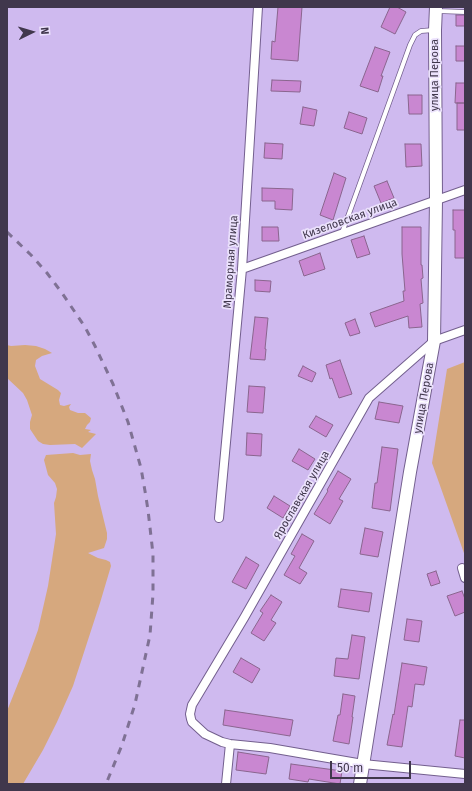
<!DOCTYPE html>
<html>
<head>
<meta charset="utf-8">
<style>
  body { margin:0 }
  #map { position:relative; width:472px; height:791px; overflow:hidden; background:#cfbaef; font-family:"Fira Sans",sans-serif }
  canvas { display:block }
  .frame { position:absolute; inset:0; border:8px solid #40374c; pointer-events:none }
  .north { position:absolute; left:12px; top:12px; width:40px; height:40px; -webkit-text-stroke:3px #ebe1fc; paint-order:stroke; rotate:85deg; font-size:11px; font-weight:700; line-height:16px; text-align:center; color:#40374c }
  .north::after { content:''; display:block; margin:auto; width:14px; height:18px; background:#40374c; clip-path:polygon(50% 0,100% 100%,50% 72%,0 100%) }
  .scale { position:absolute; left:330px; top:761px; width:81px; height:18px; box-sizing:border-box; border:2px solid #40374c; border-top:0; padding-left:5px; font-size:12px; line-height:14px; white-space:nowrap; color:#40374c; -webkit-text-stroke:3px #ebe1fc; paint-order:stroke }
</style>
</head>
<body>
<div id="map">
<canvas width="472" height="791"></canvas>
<div class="frame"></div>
<div class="north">N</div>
<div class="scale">50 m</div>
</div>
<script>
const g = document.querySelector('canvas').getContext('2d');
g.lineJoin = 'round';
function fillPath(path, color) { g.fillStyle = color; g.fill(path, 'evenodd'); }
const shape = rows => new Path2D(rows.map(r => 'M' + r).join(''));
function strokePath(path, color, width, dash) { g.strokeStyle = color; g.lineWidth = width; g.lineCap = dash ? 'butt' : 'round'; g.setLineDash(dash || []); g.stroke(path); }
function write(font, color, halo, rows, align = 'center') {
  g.font = font + ' "Fira Sans",sans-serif'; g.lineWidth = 3.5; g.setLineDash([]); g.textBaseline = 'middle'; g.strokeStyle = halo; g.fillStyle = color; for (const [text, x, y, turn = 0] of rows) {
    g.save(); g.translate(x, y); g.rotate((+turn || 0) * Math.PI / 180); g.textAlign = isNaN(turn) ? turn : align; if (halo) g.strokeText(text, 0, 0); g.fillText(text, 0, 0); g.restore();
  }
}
const green = shape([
  [7,345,11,346,25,345,36,346,45,349,52,353,42,356,36,360,35,366,40,379,58,390,61,393,59,400,60,405,64,406,71,404,69,407,70,410,78,413,85,413,91,418,90,422,87,425,85,429,91,430,88,432,96,434,82,448,75,444,50,445,43,444,38,441,30,429,30,422,32,415,27,400,23,393,7,378],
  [465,362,465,556,432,463,447,369],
  [73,453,80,455,91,454,90,461,92,470,95,479,98,496,107,533,107,539,104,548,88,553,98,558,106,560,110,562,111,566,100,603,73,686,57,722,43,750,23,784,7,784,7,711,25,666,38,630,48,586,56,534,54,503,56,497,57,489,55,483,48,475,44,460,46,455]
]);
const building = shape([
  [278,7,302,7,298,61,271,59,272,41,275,42,278,7],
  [390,7,397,7,406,12,395,34,381,27,390,7],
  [456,15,465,15,465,26,456,26,456,15],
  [456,46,465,46,465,61,456,61,456,46],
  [375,47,390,52,381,76,383,76,378,92,360,86,375,47],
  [272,80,301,81,300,92,271,91,272,80],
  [456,83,465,83,465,103,455,103,456,83],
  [408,95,422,95,422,114,409,114,408,95],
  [457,103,465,103,465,130,457,130,457,103],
  [303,107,317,110,314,126,300,124,303,107],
  [349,112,367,118,362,134,344,128,349,112],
  [265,143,283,144,282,159,264,158,265,143],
  [405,144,421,144,422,166,406,167,405,144],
  [334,173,346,178,333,220,320,215,334,173],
  [387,181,394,198,381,203,374,186,387,181],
  [262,188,293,189,292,210,275,209,275,201,262,201,262,188],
  [453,210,465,210,465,258,455,258,455,230,453,230,453,210],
  [262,227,278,227,279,241,262,241,262,227],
  [402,227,421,227,421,265,422,265,423,278,421,279,423,303,420,304,422,327,409,328,408,316,375,327,370,313,404,301,403,291,405,291,402,254,402,227],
  [364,236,370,254,357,258,351,240,364,236],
  [320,253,325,269,304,276,299,261,320,253],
  [255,280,271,281,270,292,255,291,255,280],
  [255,317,268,318,265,349,266,349,265,360,250,359,255,317],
  [355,319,360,333,350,336,345,323,355,319],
  [340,360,352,394,339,398,332,378,330,379,326,365,340,360],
  [303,366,316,373,312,382,298,376,303,366],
  [249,386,265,387,263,413,247,412,249,386],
  [379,402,403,406,399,423,375,419,379,402],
  [316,416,333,425,326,437,309,427,316,416],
  [247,433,262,434,261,456,246,455,247,433],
  [382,447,398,449,390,511,372,508,375,483,377,483,382,447],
  [299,449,315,459,308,470,292,461,299,449],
  [338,471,351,479,339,499,343,501,330,524,314,514,328,491,327,490,338,471],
  [274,496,290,506,283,518,267,508,274,496],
  [365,528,383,532,378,557,360,554,365,528],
  [302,534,314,541,299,568,307,573,300,584,284,575,295,556,291,554,302,534],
  [246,557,259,565,246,589,232,582,246,557],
  [436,571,440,583,431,586,427,574,436,571],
  [341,589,372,593,369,612,338,607,341,589],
  [462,591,465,599,465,612,455,616,447,596,462,591],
  [271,595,282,602,271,620,276,623,264,641,251,633,263,613,260,611,271,595],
  [407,619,422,621,419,642,404,640,407,619],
  [352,635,365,637,359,679,334,676,336,658,348,659,352,635],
  [241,658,260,669,252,683,233,672,241,658],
  [402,663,427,667,424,685,415,684,412,707,408,706,402,747,387,745,393,714,394,715,402,663],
  [343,694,355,696,352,717,353,717,349,744,333,741,338,715,340,715,343,694],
  [225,710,293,720,290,736,223,725,225,710],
  [460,720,465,720,465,758,455,756,460,720],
  [238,752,269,757,266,774,236,770,238,752],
  [291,764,342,771,340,784,309,779,308,782,289,779,291,764]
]);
const lane = shape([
  [438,11,465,12],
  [342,233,410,45,415,35,421,31,434,30]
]);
const street = shape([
  [242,269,465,190],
  [465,330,434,341,369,398,244,618,192,705,190,714,191,719,192,722,205,734,222,742,230,744,270,748,363,764,465,774],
  [219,518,242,269,258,7],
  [462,568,465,578],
  [226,784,230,744]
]);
const secondary = shape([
  [360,784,410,472,434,341,436,200,435,30,436,7]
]);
const rail = shape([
  [7,232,31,255,47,273,62,293,85,327,95,346,113,384,128,422,141,468,145,491,148,510,153,554,153,594,150,635,135,704,122,745,106,784]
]);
const streetNames = [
  ["улица Перова",435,75,-90],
  ["Кизеловская улица",350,219,-20],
  ["Мраморная улица",231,262,-86],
  ["улица Перова",424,398,-80],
  ["Ярославская улица",302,495,-60]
];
fillPath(green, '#d6a87e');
fillPath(building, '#c987d1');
strokePath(building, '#8a658e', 1);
strokePath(lane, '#735f8e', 5.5);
strokePath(street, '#735f8e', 10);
strokePath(secondary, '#735f8e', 14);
strokePath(lane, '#fff', 4);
strokePath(street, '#fff', 8);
strokePath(secondary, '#fff', 12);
strokePath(rail, '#7f7194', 3, [7, 7]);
write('11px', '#40374c', '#ebe1fc', streetNames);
</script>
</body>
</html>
